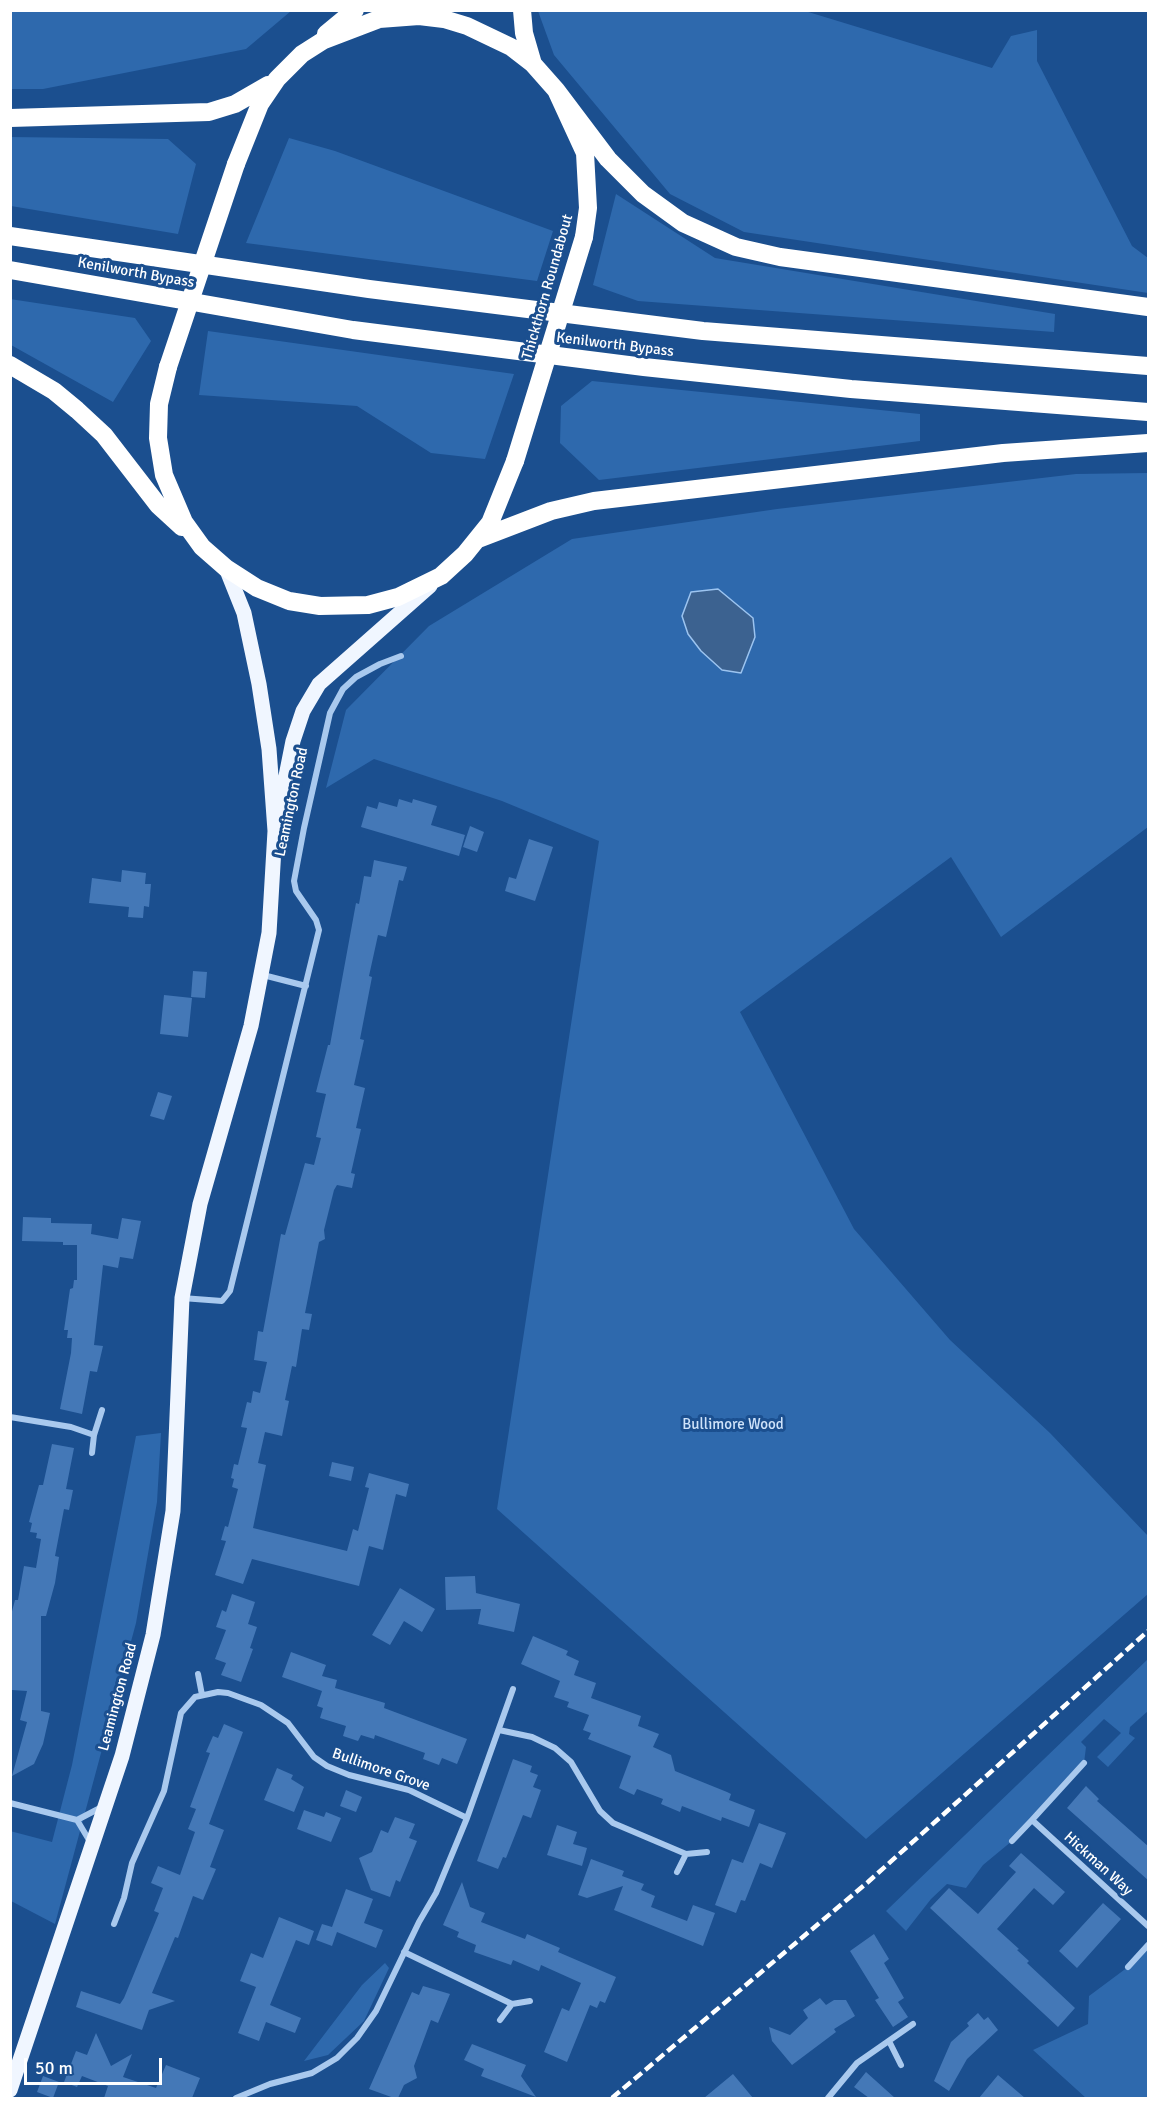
<!DOCTYPE html>
<html>
<head>
<meta charset="utf-8">
<style>
  body { margin:0 }
  #map { position:relative; width:1159px; height:2109px; overflow:hidden; background:#1b4f8f; font-family:Signika,sans-serif }
  canvas { display:block }
  .frame { position:absolute; inset:0; border:12px solid #fff; pointer-events:none }
  .scale { position:absolute; left:24px; top:2058px; width:138px; height:27px; box-sizing:border-box; border:3px solid #fff; border-top:0; padding-left:8px; font-size:18px; line-height:21px; white-space:nowrap; color:#fff; -webkit-text-stroke:4px #1b4f8f; paint-order:stroke }
</style>
</head>
<body>
<div id="map">
<canvas width="1159" height="2109"></canvas>
<div class="frame"></div>
<div class="scale">50 m</div>
</div>
<script>
const g = document.querySelector('canvas').getContext('2d');
g.lineJoin = 'round';
function fillPath(path, color) { g.fillStyle = color; g.fill(path, 'evenodd'); }
const shape = rows => new Path2D(rows.map(r => 'M' + r).join(''));
function strokePath(path, color, width, dash) { g.strokeStyle = color; g.lineWidth = width; g.lineCap = dash ? 'butt' : 'round'; g.setLineDash(dash || []); g.stroke(path); }
function write(font, color, halo, rows, align = 'center') {
  g.font = font + ' Signika,sans-serif'; g.lineWidth = 6; g.setLineDash([]); g.textBaseline = 'middle'; g.strokeStyle = halo; g.fillStyle = color; for (const [text, x, y, turn = 0] of rows) {
    g.save(); g.translate(x, y); g.rotate((+turn || 0) * Math.PI / 180); g.textAlign = isNaN(turn) ? turn : align; if (halo) g.strokeText(text, 0, 0); g.fillText(text, 0, 0); g.restore();
  }
}
const green = shape([
  [11,10,291,10,291,11,246,49,43,89,11,89],
  [538,11,805,11,992,68,1011,36,1037,30,1037,61,1132,246,1148,258,1148,293,744,232,670,194,554,55],
  [10,137,168,139,196,164,178,234,11,206],
  [289,138,335,151,553,231,537,281,246,243],
  [616,194,715,258,1055,314,1054,332,638,301,593,285],
  [10,299,135,318,151,341,113,402,11,345],
  [208,331,514,374,485,459,431,453,357,406,199,395],
  [592,381,920,414,920,441,599,480,560,443,561,406],
  [1148,473,1148,827,1001,937,951,857,740,1012,854,1229,950,1340,1050,1433,1148,1536,1148,1594,866,1839,497,1509,599,841,502,801,374,759,326,788,346,710,429,626,572,539,777,509,1076,474],
  [161,1433,157,1502,136,1623,55,1924,11,1901,10,1831,52,1842,72,1765,136,1436],
  [1148,1659,1148,1711,1130,1727,1129,1734,1135,1738,1108,1767,1097,1757,1121,1733,1104,1719,1081,1742,1086,1747,1084,1763,1012,1841,983,1865,966,1888,947,1884,931,1899,906,1931,886,1911],
  [1148,1945,1148,2098,1086,2098,1033,2050,1088,2024,1089,1996,1128,1967],
  [385,1963,389,1968,364,2021,328,2055,304,2061,362,1985]
]);
const water = shape([
  [718,589,753,618,755,637,741,673,722,670,701,651,688,634,682,616,691,592,718,589]
]);
const building = shape([
  [399,799,412,803,413,799,437,806,431,825,465,835,459,856,361,827,367,806,377,809,379,802,397,807],
  [470,826,484,832,477,852,463,847],
  [529,839,553,847,535,901,505,891,509,877,516,879],
  [374,860,407,867,403,881,399,880,386,937,378,935,369,976,372,977,360,1039,364,1040,354,1085,365,1088,356,1128,361,1129,351,1173,355,1174,352,1188,337,1185,334,1190,324,1230,325,1239,319,1242,305,1313,312,1314,309,1330,302,1329,296,1367,292,1366,285,1400,289,1401,282,1436,265,1432,258,1463,266,1465,253,1528,347,1551,353,1529,358,1531,369,1488,365,1487,369,1473,409,1484,406,1497,396,1494,383,1550,369,1546,359,1586,252,1559,243,1584,215,1575,226,1541,221,1540,225,1526,228,1527,238,1489,232,1487,234,1479,231,1478,234,1464,238,1465,247,1428,241,1427,247,1402,251,1403,253,1391,260,1393,267,1362,254,1360,258,1331,263,1332,281,1234,285,1235,305,1163,314,1165,321,1138,316,1137,326,1094,316,1092,328,1045,330,1045,356,903,359,904,364,876,371,877],
  [122,870,146,873,145,884,151,884,149,907,144,906,143,918,128,917,129,907,89,903,92,878,121,882],
  [193,971,207,972,205,998,191,997],
  [164,995,192,998,188,1037,160,1034],
  [158,1092,172,1096,164,1120,150,1116],
  [23,1217,51,1218,51,1223,92,1224,91,1234,118,1239,122,1218,141,1221,133,1259,120,1257,118,1268,103,1265,94,1345,103,1346,97,1372,90,1371,82,1414,60,1409,71,1353,72,1338,67,1338,68,1330,64,1330,70,1289,73,1288,74,1280,77,1280,77,1245,63,1245,63,1242,22,1241],
  [52,1444,74,1448,66,1489,73,1490,69,1510,64,1509,55,1556,59,1557,55,1583,46,1616,41,1616,41,1711,50,1713,43,1744,34,1764,12,1776,27,1722,20,1720,27,1691,12,1690,10,1619,15,1600,18,1600,24,1566,36,1568,41,1539,36,1538,37,1533,30,1532,32,1523,29,1522,39,1485,43,1485],
  [332,1462,354,1467,351,1481,329,1476],
  [475,1576,476,1593,520,1604,514,1632,478,1624,481,1609,446,1610,445,1577],
  [400,1588,435,1609,422,1632,404,1621,390,1645,372,1635],
  [232,1594,255,1602,248,1624,257,1627,250,1648,253,1649,241,1682,221,1675,226,1663,215,1659,226,1630,216,1627,222,1610,226,1612],
  [533,1636,568,1651,566,1655,579,1661,574,1675,596,1683,591,1698,641,1716,638,1726,659,1734,653,1747,671,1755,675,1771,727,1792,731,1794,729,1800,755,1810,749,1827,722,1817,721,1821,682,1806,680,1812,661,1804,663,1799,637,1789,634,1795,619,1788,631,1756,588,1739,591,1733,583,1730,589,1715,567,1707,569,1702,554,1697,560,1681,521,1664],
  [291,1652,326,1665,322,1676,337,1680,335,1688,385,1703,384,1708,467,1739,457,1764,442,1758,439,1765,423,1759,425,1753,375,1735,374,1739,361,1735,358,1741,343,1736,346,1726,320,1718,323,1708,317,1706,322,1691,282,1677],
  [224,1724,243,1732,209,1824,224,1830,210,1867,216,1869,203,1900,193,1896,178,1938,175,1937,152,1993,175,2001,149,2010,142,2030,76,2007,81,1991,120,2004,124,1998,159,1913,154,1911,163,1888,151,1883,158,1866,180,1875,195,1832,188,1829,196,1809,190,1807,210,1753,206,1752,213,1736,218,1738],
  [513,1759,532,1766,530,1772,538,1775,533,1787,541,1790,531,1818,523,1815,506,1858,503,1857,498,1869,477,1861],
  [277,1768,293,1775,291,1779,304,1787,294,1812,264,1800],
  [1086,1786,1099,1799,1097,1801,1149,1847,1149,1881,1067,1808],
  [346,1790,362,1797,356,1812,340,1806],
  [304,1810,324,1817,326,1812,341,1818,331,1842,297,1829],
  [395,1817,415,1824,409,1838,417,1841,400,1882,396,1880,390,1897,371,1890,359,1858,372,1852,381,1830,388,1833],
  [759,1823,786,1833,772,1868,760,1863,745,1901,741,1900,736,1913,715,1905,732,1859,743,1863],
  [557,1825,577,1832,573,1844,587,1848,582,1866,547,1855],
  [1021,1853,1065,1892,1053,1905,1034,1888,997,1929,1019,1949,1017,1950,1029,1961,1027,1963,1075,2008,1058,2027,930,1908,949,1888,978,1914,1016,1872,1009,1866],
  [591,1859,624,1871,622,1876,644,1884,641,1890,655,1896,651,1907,687,1921,693,1905,715,1913,703,1946,614,1910,623,1886,587,1898,578,1895],
  [462,1882,470,1907,485,1913,481,1922,525,1939,527,1934,560,1948,558,1952,616,1977,605,2003,600,2001,597,2008,590,2005,567,2062,544,2052,562,2008,569,2011,581,1983,541,1965,539,1971,513,1960,511,1965,474,1952,476,1945,457,1937,459,1932,443,1925],
  [346,1889,373,1899,364,1923,383,1930,376,1948,337,1932,332,1946,316,1940,322,1924,332,1927],
  [1103,1903,1121,1919,1077,1968,1059,1951],
  [279,1917,314,1931,309,1945,296,1940,270,2005,301,2018,295,2033,266,2022,259,2041,238,2033,256,1987,240,1981,251,1953,263,1958],
  [874,1934,889,1959,884,1963,904,1998,898,2002,908,2017,893,2027,875,2000,879,1998,850,1951],
  [423,1986,450,1994,438,2023,431,2020,414,2066,417,2078,404,2085,398,2098,394,2098,369,2089,412,1992,419,1995],
  [820,1998,826,2005,834,2000,846,2000,855,2016,834,2029,836,2032,792,2065,772,2041,769,2027,790,2035,808,2018,803,2010],
  [978,2013,984,2020,988,2017,998,2030,967,2059,949,2091,934,2081,951,2042,969,2026,967,2023],
  [96,2033,111,2066,132,2054,123,2077,156,2088,166,2065,200,2078,192,2098,104,2098,108,2086,82,2076,77,2087,64,2082,76,2051,87,2055],
  [472,2044,526,2065,521,2076,536,2097,481,2076,484,2069,464,2060],
  [866,2072,895,2098,869,2098,854,2087],
  [733,2074,753,2098,704,2098],
  [998,2075,1025,2098,979,2098],
  [43,2076,59,2082,53,2098,37,2092]
]);
const street = shape([
  [263,975,306,986],
  [182,1298,222,1301,230,1291,319,930,316,920,296,891,294,881,304,828,330,713,343,689,356,677,380,664,401,656],
  [10,1417,71,1427,94,1435,102,1410],
  [92,1453,94,1435],
  [198,1674,202,1695],
  [499,1730,532,1737,555,1748,571,1762,600,1811,613,1823,686,1854],
  [1084,1763,1032,1820,1148,1926],
  [10,1803,77,1820],
  [467,1818,513,1689],
  [77,1820,89,1840],
  [77,1820,100,1808],
  [1012,1841,1032,1820],
  [677,1872,686,1854,707,1852],
  [114,1924,124,1898,132,1863,164,1791,181,1713,195,1697,218,1692,228,1693,261,1705,288,1723,314,1757,327,1766,349,1775,409,1790,467,1818,436,1893,419,1922,376,2011,357,2038,337,2058,312,2073,270,2084,236,2098],
  [404,1952,512,2004,530,2001],
  [1128,1967,1148,1945],
  [500,2020,512,2004],
  [889,2041,901,2065],
  [828,2098,857,2063,913,2024]
]);
const primary = shape([
  [279,811,293,741,303,711,319,684,430,586],
  [10,2090,122,1756,153,1635,173,1511,182,1298,200,1204,251,1026,269,933,275,831,269,749,259,684,244,613,226,568]
]);
const highway = shape([
  [522,10,524,33,533,64],
  [326,34,355,10],
  [556,90,608,159,643,194,683,223,736,247,780,257,1148,307],
  [10,118,209,112,235,104,268,85],
  [236,164,260,104,277,79,302,54,324,40,379,19,419,16,444,19,467,26,511,47,533,64,556,90,585,153,588,208,584,237],
  [10,236,369,289,703,331,1148,366],
  [10,270,353,330,644,367,851,389,1148,412],
  [10,365,54,391,77,410,104,435,158,505,182,527],
  [168,367,159,404,158,438,164,475,184,522,202,547,226,568,257,588,289,601,320,606,368,605,398,597,441,576,465,554,490,523,515,461],
  [478,539,551,511,594,501,1003,453,1148,443]
]);
const rail = shape([
  [612,2098,868,1882,1148,1631]
]);
const highwayBridge = shape([
  [168,367,236,164],
  [515,461,584,237]
]);
const streetNames = [
  ["Kenilworth Bypass",136,273,10],
  ["Thickthorn Roundabout",548,287,-74],
  ["Kenilworth Bypass",615,345,7],
  ["Leamington Road",292,802,-78],
  ["Leamington Road",118,1697,-75],
  ["Bullimore Grove",381,1770,19],
  ["Hickman Way",1098,1864,42]
];
const parkNames = [
  ["Bullimore Wood",733,1425]
];
fillPath(green, '#2e69ad');
fillPath(water, '#3c6290');
strokePath(water, '#9cc4f0', 1.5);
fillPath(building, '#4478b7');
strokePath(street, '#a9c9ee', 6);
strokePath(primary, '#f0f6ff', 15);
strokePath(highway, '#fff', 18);
strokePath(rail, '#fff', 4.5, [10, 4.5]);
strokePath(highwayBridge, '#fff', 18);
write('15px', '#fff', '#1b4f8f', streetNames);
write('15px', '#cfe3fa', '#1b4f8f', parkNames);
</script>
</body>
</html>
